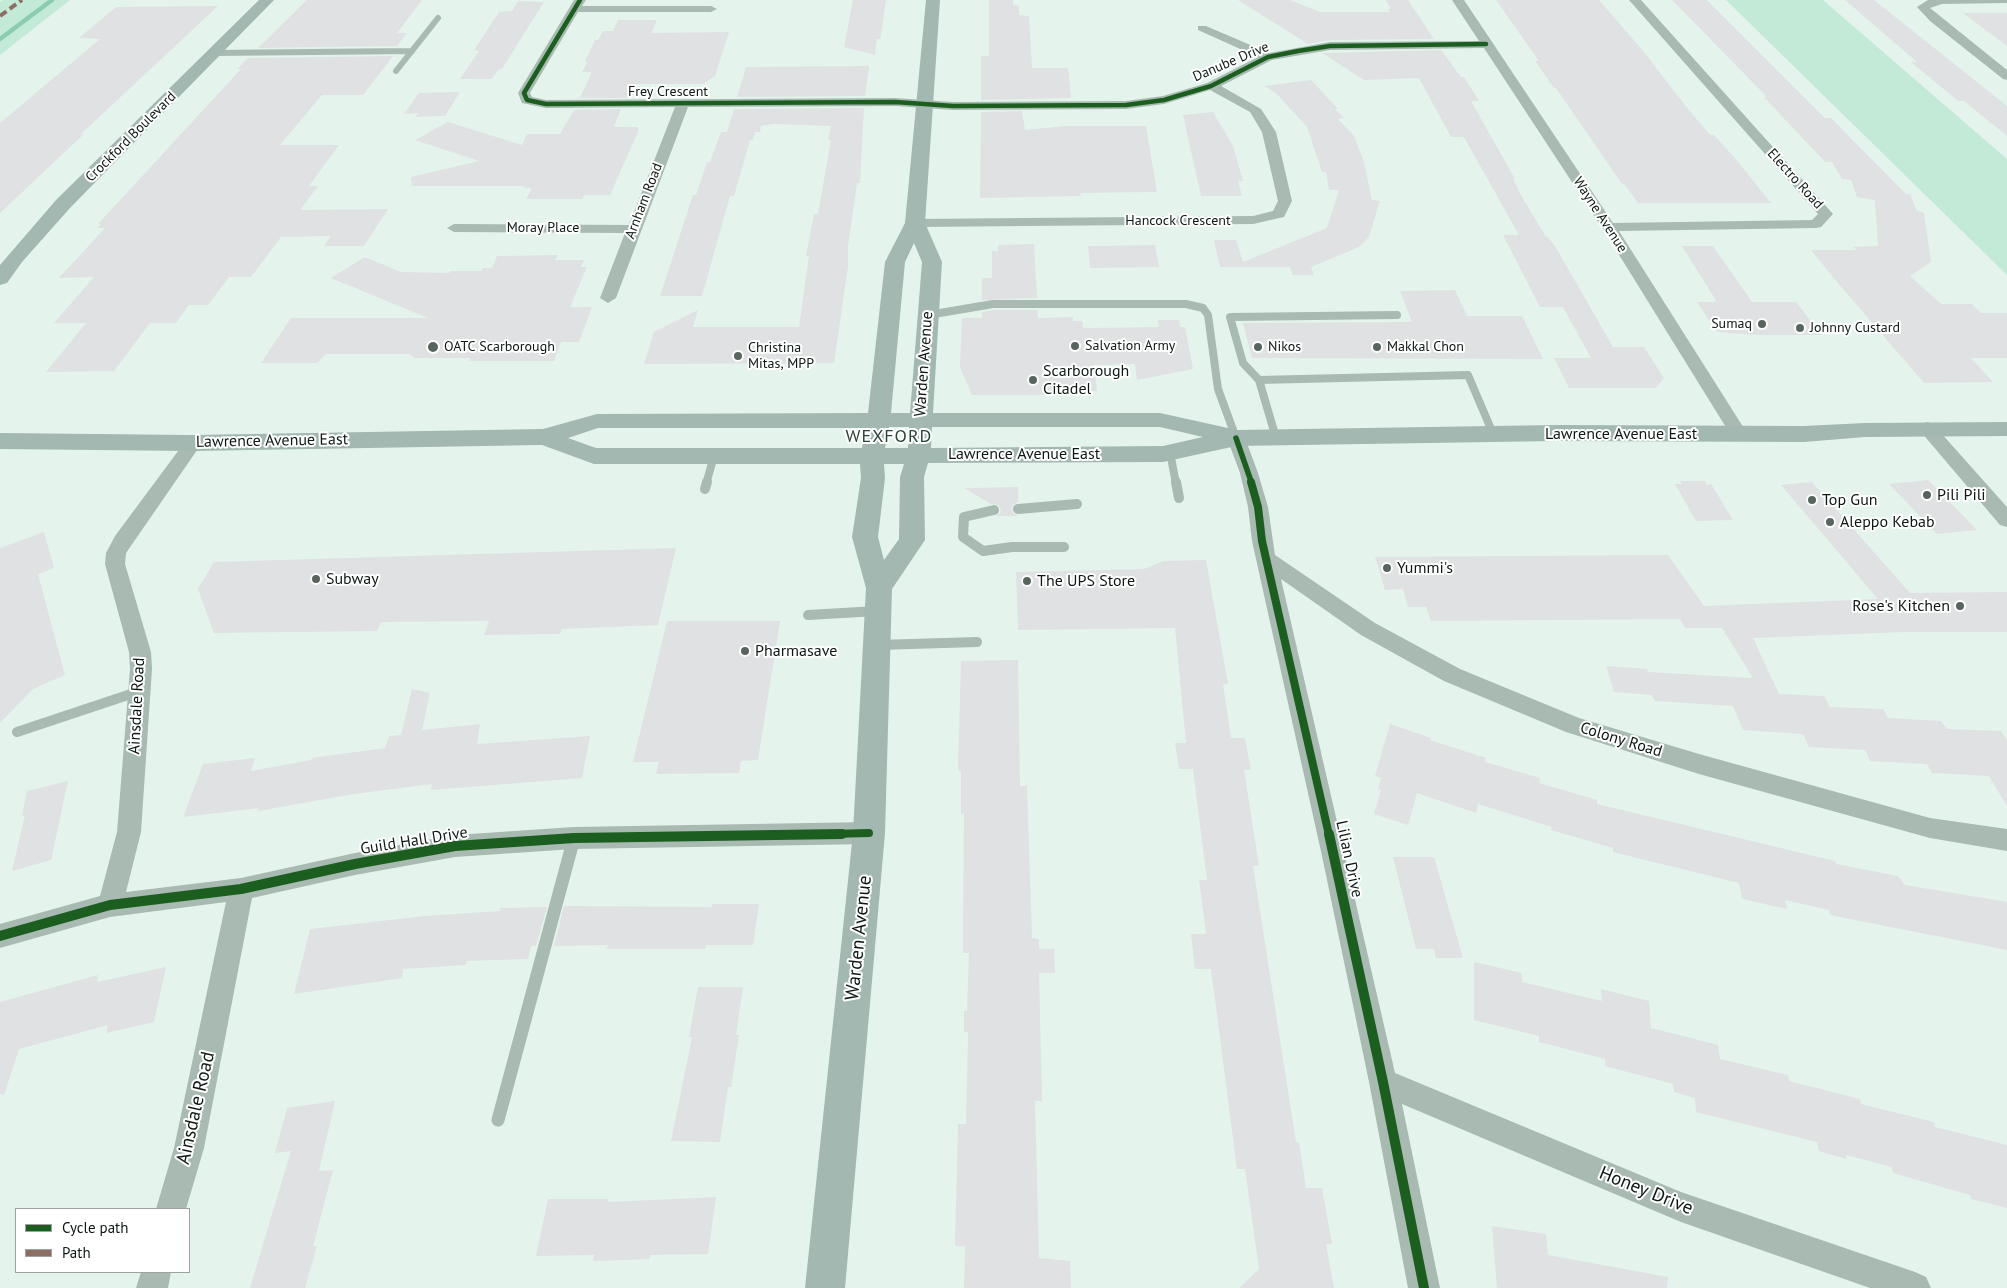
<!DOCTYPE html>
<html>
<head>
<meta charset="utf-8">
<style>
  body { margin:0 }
  #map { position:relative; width:2007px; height:1288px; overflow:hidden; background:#e4f4ec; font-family:"PT Sans",sans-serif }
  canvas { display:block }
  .legend { position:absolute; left:15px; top:1208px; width:175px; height:65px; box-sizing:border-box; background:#fff; border:1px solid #9ea3a1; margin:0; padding:6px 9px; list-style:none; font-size:15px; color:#0d1813 }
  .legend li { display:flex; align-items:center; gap:10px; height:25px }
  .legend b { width:25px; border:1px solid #9ea3a1 }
</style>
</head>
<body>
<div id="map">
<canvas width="2007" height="1288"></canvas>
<ul class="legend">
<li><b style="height:6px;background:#1b5e20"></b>Cycle path</li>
<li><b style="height:6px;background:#8d6e63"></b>Path</li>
</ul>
</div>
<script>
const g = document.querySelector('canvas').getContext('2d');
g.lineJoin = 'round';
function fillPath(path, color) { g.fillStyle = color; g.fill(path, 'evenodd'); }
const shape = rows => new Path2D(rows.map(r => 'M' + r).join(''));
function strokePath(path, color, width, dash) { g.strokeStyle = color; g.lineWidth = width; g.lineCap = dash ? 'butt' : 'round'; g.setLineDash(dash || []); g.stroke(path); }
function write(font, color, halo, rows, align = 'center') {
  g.font = font + ' "PT Sans",sans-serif'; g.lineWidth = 4; g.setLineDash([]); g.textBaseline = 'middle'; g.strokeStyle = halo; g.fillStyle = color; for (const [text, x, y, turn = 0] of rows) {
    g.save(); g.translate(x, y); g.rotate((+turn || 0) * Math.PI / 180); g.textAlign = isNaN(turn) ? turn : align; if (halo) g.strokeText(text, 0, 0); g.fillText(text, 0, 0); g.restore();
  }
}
const green = shape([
  [3,0,70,0,0,55,0,2],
  [1726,0,1823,0,2007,159,2007,275]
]);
const stream = shape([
  [0,39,52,0]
]);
const building = shape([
  [307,0,422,0,397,33,407,33,397,46,258,48],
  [853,0,886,0,881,36,880,39,877,39,875,55,844,47],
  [989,0,1013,0,1013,5,1019,6,1019,15,1029,16,1032,68,1068,68,1071,98,981,100,981,56,989,56],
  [1238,0,1290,0,1320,12,1390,12,1388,9,1391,9,1386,0,1408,0,1434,39,1330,40,1308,44],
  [1496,0,1599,0,1644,52,1684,104,1710,135,1714,135,1734,157,1771,203,1638,203,1624,184,1622,184,1556,88,1554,88,1535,61,1539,61],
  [1672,0,1707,0,1825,118,1831,118,1906,194,1910,194,1917,211,1924,213,1931,262,1910,276,1941,304,1972,304,1981,313,2007,313,2007,358,1971,358,1993,382,1924,383,1832,276,1811,250,1857,250,1853,247,1878,246,1875,200,1857,197,1851,180,1842,179,1832,162,1825,162,1764,97,1767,97],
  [1845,0,1874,0,2007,106,2007,136,1964,101,1958,101,1911,62,1917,62],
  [518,1,544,2,502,69,499,69,492,79,460,79,479,51,474,50,499,12,512,11],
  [218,6,81,134,84,134,0,213,0,123,100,39,79,38,116,7],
  [1963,13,2007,13,2007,46],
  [618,20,657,20,651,33,729,32,715,76,703,84,632,84,627,98,580,98,592,72,582,72,587,63,585,61,595,40,598,40,603,31,613,31],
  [1441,50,1461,77,1464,77,1479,101,1471,101,1515,179,1513,179,1521,195,1546,237,1548,237,1558,251,1613,347,1644,347,1664,378,1656,388,1569,388,1554,358,1591,358,1563,307,1540,307,1503,235,1519,235,1464,137,1451,137,1419,78,1364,80,1322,53],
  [393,56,363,95,322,95,280,145,339,145,309,186,318,186,300,210,388,209,364,246,324,246,331,236,281,237,251,277,229,277,208,305,189,305,176,323,150,323,114,371,46,372,86,323,54,323,94,277,59,278,105,228,97,228,101,224,98,224,241,69,237,69,248,58],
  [869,66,865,96,737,97,746,67],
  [1311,80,1338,109,1335,109,1344,118,1338,119,1354,136,1364,162,1372,200,1380,201,1369,237,1359,247,1311,267,1314,275,1293,275,1290,267,1220,267,1214,240,1236,240,1243,262,1327,228,1339,190,1329,190,1326,172,1322,172,1307,127,1277,94,1265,86],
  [460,92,445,116,415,117,418,113,404,114,419,93],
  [864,108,860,183,857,183,848,246,848,267,834,363,644,364,654,332,698,310,693,327,799,327,809,256,806,256,814,214,818,214,831,140,828,140,831,126,773,124,761,126,760,132,755,132,753,140,750,140,734,196,730,196,702,296,660,296,693,195,696,195,707,162,710,162,721,132,727,132,734,109],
  [621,109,614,127,638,127,638,132,610,195,584,195,582,199,526,199,532,188,524,188,525,186,412,186,411,177,479,161,415,140,448,122,522,145,527,134,560,134,574,110],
  [1022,111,1025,130,1065,126,1146,126,1157,192,1080,193,1081,196,980,198,981,112],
  [1213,112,1233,146,1243,181,1238,181,1242,196,1201,196,1183,115],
  [1034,244,1037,298,982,300,982,278,992,278,992,251,998,251,998,245],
  [1155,245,1159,267,1090,268,1088,246],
  [1682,246,1713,246,1752,302,1796,302,1822,335,1756,335,1717,332,1697,302,1717,302],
  [558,255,555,260,584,260,581,267,587,267,570,307,592,307,579,342,561,342,554,361,469,361,471,358,414,358,409,354,326,354,317,363,261,363,291,318,428,318,331,278,365,257,401,272,449,273,450,271,481,271,483,268,492,268,497,256],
  [1455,290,1467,316,1522,316,1543,359,1252,358,1243,323,1412,322,1400,291],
  [993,310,1037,310,1038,318,1073,317,1073,321,1082,321,1083,328,1159,327,1158,320,1179,320,1180,327,1185,327,1193,369,1137,380,1135,364,1094,365,1097,391,1077,391,1078,395,972,395,960,367,962,318,982,318,982,312],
  [1928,480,1977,530,1937,534,1889,484],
  [1680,481,1705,481,1707,485,1711,484,1733,520,1696,521,1675,484,1682,484],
  [1812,482,1910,593,2007,592,2007,632,1906,632,1753,638,1779,694,1824,696,1830,707,1883,709,1888,718,1941,721,1947,729,2001,731,2007,740,2007,806,1989,776,1932,773,1927,764,1870,761,1865,750,1809,747,1803,734,1743,730,1733,706,1655,701,1652,695,1614,692,1606,666,1647,669,1648,672,1753,678,1722,628,1685,628,1680,619,1431,621,1426,607,1408,607,1403,589,1385,590,1375,557,1668,555,1704,606,1878,599,1781,485],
  [1018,487,1018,502,1014,504,1011,509,1013,513,1018,516,996,516,1001,512,999,505,991,504,964,488],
  [44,532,54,568,38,574,65,675,33,689,0,723,0,548],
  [676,548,658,625,562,629,560,634,484,635,489,621,381,622,377,631,214,633,198,589,214,562],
  [1206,560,1228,684,1223,684,1231,738,1245,738,1251,770,1244,770,1259,866,1253,866,1296,1142,1299,1142,1306,1188,1322,1188,1332,1244,1326,1244,1334,1288,1239,1288,1259,1269,1245,1169,1237,1169,1211,969,1195,969,1191,934,1206,934,1199,880,1207,880,1193,769,1179,769,1175,743,1186,743,1175,628,1018,630,1016,572,1144,569,1163,561],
  [667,621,780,621,758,760,741,761,739,773,656,774,659,762,633,762],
  [1018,660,1020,786,1027,786,1032,938,1039,939,1039,949,1054,949,1055,973,1039,973,1042,1101,1035,1101,1039,1258,1070,1261,1071,1288,964,1288,965,1246,955,1246,958,1124,966,1124,968,1037,968,1032,964,1032,964,1011,967,1011,969,953,963,953,964,813,961,814,961,771,958,771,961,661],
  [412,689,430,693,422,730,480,724,477,744,590,736,582,778,431,790,432,784,354,794,258,811,259,808,183,817,203,764,255,758,251,771,311,760,312,758,385,748,389,736,401,735],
  [1390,724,1431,738,1430,740,1486,758,1485,762,1540,778,1539,783,1597,800,1597,804,1835,861,1836,864,1898,876,1905,885,2007,902,2007,950,1830,915,1829,910,1785,900,1787,909,1742,899,1739,883,1613,852,1613,848,1551,830,1552,827,1478,804,1476,813,1417,793,1408,825,1374,814,1381,790,1378,789,1381,778,1375,776],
  [68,781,51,860,12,871,25,815,22,816,27,791],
  [1393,857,1434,857,1463,958,1436,958,1434,949,1416,949],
  [712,904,759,904,753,945,706,945,705,949,607,949,608,945,554,946,564,906,712,907],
  [547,907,536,946,531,946,528,959,466,961,466,965,403,969,402,978,294,994,310,929,425,916,500,911,501,908],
  [1474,962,1522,973,1522,982,1602,1001,1601,989,1649,1001,1651,1028,1718,1045,1720,1059,1788,1075,1789,1081,1860,1099,1861,1104,1934,1122,1935,1127,2007,1145,2007,1208,1971,1199,1970,1195,1893,1173,1892,1167,1846,1155,1846,1159,1819,1151,1817,1142,1696,1112,1695,1098,1674,1092,1673,1084,1605,1066,1605,1059,1539,1042,1539,1036,1474,1020],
  [166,967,154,1022,106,1033,108,1025,19,1049,4,1095,0,1094,0,1002,98,975,97,982],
  [698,987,743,987,736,1035,739,1035,731,1087,728,1087,720,1142,671,1141,692,1037,689,1037],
  [335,1101,319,1171,333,1170,313,1246,317,1246,305,1288,250,1288,291,1151,275,1153,287,1108],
  [716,1197,708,1254,650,1255,650,1259,593,1261,594,1255,536,1256,548,1199,608,1199,608,1202],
  [1492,1226,1546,1234,1548,1255,1668,1277,1667,1288,1497,1288]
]);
const laneFar3 = shape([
  [214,53,412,51],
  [396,71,438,18]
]);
const laneFar2 = shape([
  [928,315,993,304,1186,304,1203,308,1208,315,1218,389,1236,438],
  [1259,380,1243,363,1230,317,1397,315],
  [1276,438,1259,380,1468,375,1494,436],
  [1170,452,1176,484],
  [706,484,714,456]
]);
const laneFar1 = shape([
  [1176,482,1179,498],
  [705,489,707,482],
  [1018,509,1077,504],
  [994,510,964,517,963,537,983,551,1012,547,1064,547],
  [808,615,877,611],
  [878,645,977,642],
  [17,732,140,691]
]);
const lane = shape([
  [498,1120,574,838]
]);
const street = shape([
  [574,0,586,0,582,6,711,6,717,9,711,12,578,12,530,93,532,97,546,100,895,98,953,102,1126,101,1163,96,1207,83,1258,57,1198,30,1198,26,1206,26,1269,53,1330,42,1479,41,1452,0,1464,0,1613,223,1812,220,1818,214,1629,0,1641,0,1833,214,1821,227,1816,228,1619,231,1747,433,1744,437,1738,439,1732,437,1608,237,1484,48,1330,50,1272,60,1221,86,1261,109,1276,132,1292,201,1284,217,1253,224,915,227,908,223,915,219,1253,216,1273,211,1278,201,1262,132,1250,112,1210,90,1164,104,1126,109,953,110,895,106,688,107,616,298,608,303,600,298,625,233,454,232,447,228,454,224,629,225,675,107,546,108,522,103,518,93,574,0],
  [2007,0,2007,3,1942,4,1930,8,2007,70,2007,80,2003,79,1930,21,1917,7,1928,0,2007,0],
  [1927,422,1933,424,2007,507,2007,527,2000,525,1921,432,1918,428,1921,424,1927,422],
  [1236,432,1242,434,1245,438,1258,473,1268,507,1275,555,1375,623,1460,669,1579,718,1699,754,1930,818,2007,829,2007,851,1930,838,1699,774,1566,732,1444,681,1361,635,1281,579,1395,1073,1681,1192,1915,1272,1926,1277,1931,1288,1870,1288,1681,1222,1402,1104,1440,1288,1408,1288,1369,1082,1322,856,1252,541,1248,507,1240,473,1227,438,1230,434,1236,432],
  [193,437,199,439,202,443,126,553,125,564,151,652,152,669,141,832,126,892,241,878,355,853,455,835,574,827,869,822,878,826,881,833,878,840,869,844,574,849,455,857,355,875,252,898,204,1148,186,1209,156,1209,174,1148,226,902,110,917,0,948,0,924,100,896,117,832,130,669,129,652,105,564,106,553,115,536,187,439,193,437],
  [141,1272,171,1272,168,1288,136,1288,141,1272]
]);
const secondary = shape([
  [259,0,274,0,70,208,22,262,7,283,0,285,0,265,56,200,259,0],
  [926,0,940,0,925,223,942,262,933,413,1160,413,1237,430,1556,425,1804,426,1865,423,2007,422,2007,436,1865,437,1804,442,1556,441,1236,446,1163,462,928,463,924,477,925,540,892,589,885,833,845,1288,805,1288,853,833,866,588,852,537,861,478,860,464,594,464,542,445,193,451,0,449,0,433,193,435,543,429,597,414,868,413,885,262,905,223,926,0],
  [914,243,922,262,910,413,891,413,905,262,914,243],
  [889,427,909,427,908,448,885,448,889,427],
  [932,427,1160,427,1203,437,1163,446,931,448,932,427],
  [598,428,865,428,862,448,596,448,568,438,598,428],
  [884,464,904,464,900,477,899,539,884,560,878,537,885,478,884,464]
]);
const quiet = shape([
  [0,16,22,0]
]);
const cyclewayFar3 = shape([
  [580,0,524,93,527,100,546,104,895,102,953,106,1126,105,1164,100,1211,86,1268,57,1298,51,1330,46,1486,44]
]);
const cyclewayFar2 = shape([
  [1236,438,1252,484]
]);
const cyclewayFar1 = shape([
  [1251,482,1258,507,1262,541,1329,835],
  [791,835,869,833]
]);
const cycleway = shape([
  [1329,834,1383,1082,1424,1288],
  [0,936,110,905,241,889,355,864,455,846,574,838,842,834]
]);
const markers = [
  [1762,324,5,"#58655f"],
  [1800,328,5,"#58655f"],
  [1075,346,5,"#58655f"],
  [433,347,6,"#58655f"],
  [1258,347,5,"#58655f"],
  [1377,347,5,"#58655f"],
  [738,356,5,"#58655f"],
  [1033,380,5,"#58655f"],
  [1927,495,5,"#58655f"],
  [1812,500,5,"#58655f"],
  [1830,522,5,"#58655f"],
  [1387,568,5,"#58655f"],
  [316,579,5,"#58655f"],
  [1027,581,5,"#58655f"],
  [1960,606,5,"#58655f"],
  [745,651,5,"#58655f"]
];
const farStreetnames = [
  ["Danube Drive",1231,62,-23],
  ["Frey Crescent",668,92],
  ["Crockford Boulevard",131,137,-45],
  ["Electro Road",1795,179,48],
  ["Arnham Road",644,201,-69],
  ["Wayne Avenue",1600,215,57],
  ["Hancock Crescent",1178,221],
  ["Moray Place",543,228]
];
const farPoinames = [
  ["Sumaq",1752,324,"right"],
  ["Johnny Custard",1810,328],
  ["Salvation Army",1085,346],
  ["OATC Scarborough",444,347],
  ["Nikos",1268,347],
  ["Makkal Chon",1387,347],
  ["Christina",748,348],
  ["Mitas, MPP",748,364]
];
const streetNames = [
  ["Warden Avenue",924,364,-86],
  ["Lawrence Avenue East",1621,434],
  ["Lawrence Avenue East",272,441,-1],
  ["Lawrence Avenue East",1024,454],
  ["Ainsdale Road",137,706,-87],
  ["Colony Road",1621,740,17],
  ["Guild Hall Drive",414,841,-9],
  ["Lilian Drive",1349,859,78]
];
const poiNames = [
  ["Scarborough",1043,371],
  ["Citadel",1043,389],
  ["Pili Pili",1937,495],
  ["Top Gun",1822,500],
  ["Aleppo Kebab",1840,522],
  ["Yummi's",1397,568],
  ["Subway",326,579],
  ["The UPS Store",1037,581],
  ["Rose's Kitchen",1950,606,"right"],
  ["Pharmasave",755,651]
];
const neighbourhoodNames = [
  ["WEXFORD",889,437]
];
const nearStreetnames = [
  ["Warden Avenue",859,938,-84],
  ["Ainsdale Road",196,1108,-77],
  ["Honey Drive",1646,1191,22]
];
fillPath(green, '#c3ead7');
strokePath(stream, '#8cccb0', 4.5);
fillPath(building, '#dfe1e2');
strokePath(laneFar3, '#a8bab1', 6);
strokePath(laneFar2, '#a8bab1', 8);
strokePath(laneFar1, '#a8bab1', 10);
strokePath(lane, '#a8bab1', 13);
fillPath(street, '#a8bab1');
fillPath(secondary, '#a3b8b0');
strokePath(quiet, '#8d6e63', 4, [8, 4]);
strokePath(cyclewayFar3, '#1b5e20', 4.5);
strokePath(cyclewayFar2, '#1b5e20', 5.5);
strokePath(cyclewayFar1, '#1b5e20', 8);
strokePath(cycleway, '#1b5e20', 10);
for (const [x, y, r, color] of markers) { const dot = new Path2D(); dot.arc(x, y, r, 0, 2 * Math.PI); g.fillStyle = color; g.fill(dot); strokePath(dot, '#fff', 2); }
write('14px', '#0d1813', '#fff', farStreetnames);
write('14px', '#0d1813', '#fff', farPoinames, 'left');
write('16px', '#0d1813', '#fff', streetNames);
write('16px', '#0d1813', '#fff', poiNames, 'left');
g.letterSpacing = '1px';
write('18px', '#2a4438', '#fff', neighbourhoodNames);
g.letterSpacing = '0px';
write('19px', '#0d1813', '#fff', nearStreetnames);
</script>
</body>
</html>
